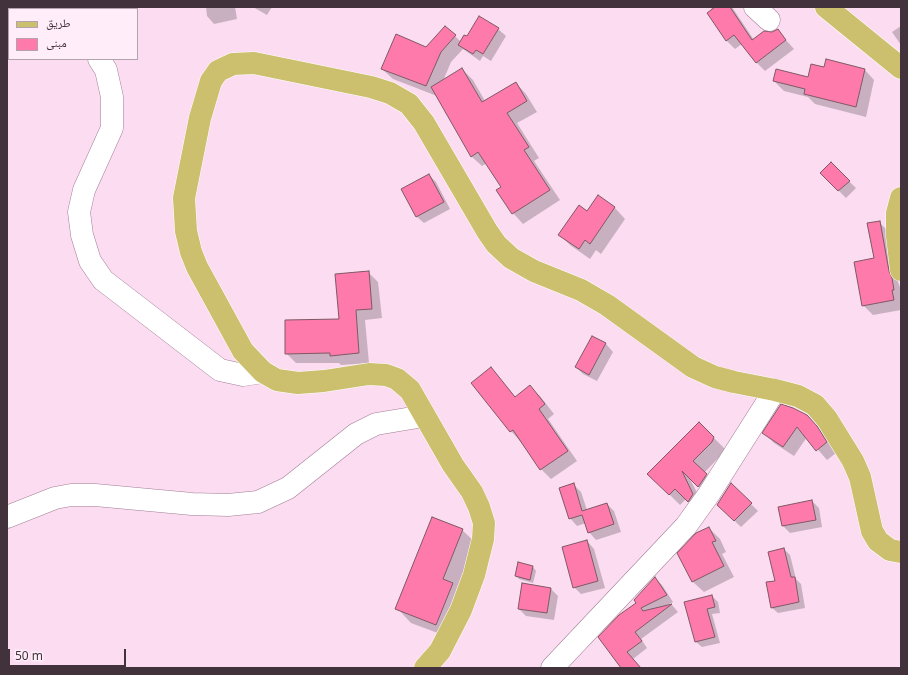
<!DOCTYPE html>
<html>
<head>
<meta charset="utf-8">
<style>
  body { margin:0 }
  #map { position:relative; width:908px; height:675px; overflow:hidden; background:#fbdcf1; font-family:"Noto Sans","Noto Naskh Arabic",sans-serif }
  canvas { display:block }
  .frame { position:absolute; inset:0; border:8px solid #41323c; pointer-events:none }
  .legend { position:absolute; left:8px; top:8px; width:130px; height:52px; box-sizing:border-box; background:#ffeef9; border:1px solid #b3a3ad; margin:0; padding:5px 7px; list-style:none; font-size:12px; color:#41323c }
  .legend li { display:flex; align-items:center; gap:8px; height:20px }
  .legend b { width:20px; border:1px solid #b3a3ad }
  .scale { position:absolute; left:8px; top:649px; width:118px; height:18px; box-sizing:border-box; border:2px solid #41323c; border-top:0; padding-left:5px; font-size:12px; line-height:14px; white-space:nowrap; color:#41323c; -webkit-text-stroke:3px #ffeef9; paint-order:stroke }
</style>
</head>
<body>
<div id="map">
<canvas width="908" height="675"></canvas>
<div class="frame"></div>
<ul class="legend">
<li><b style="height:5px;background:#ccbf6d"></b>طريق</li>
<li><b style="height:11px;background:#fd7aaa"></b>مبنى</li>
</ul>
<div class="scale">50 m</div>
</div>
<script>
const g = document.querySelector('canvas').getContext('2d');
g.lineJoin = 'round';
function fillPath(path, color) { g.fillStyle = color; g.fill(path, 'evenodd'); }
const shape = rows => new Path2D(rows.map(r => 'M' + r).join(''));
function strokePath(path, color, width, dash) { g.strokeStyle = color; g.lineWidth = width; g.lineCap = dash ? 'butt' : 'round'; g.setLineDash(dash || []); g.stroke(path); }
const shadow = shape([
  [35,7,57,7,59,9,32,9],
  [206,7,235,7,237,19,214,24,207,16],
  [253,7,272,7,267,15],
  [710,7,732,7,754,40,777,30,794,49,765,71,756,62,742,44,735,49,726,40,713,10],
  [901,26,901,45,892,32],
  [498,29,506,36,491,61,483,56,480,61,463,49,451,62,443,81,462,69,473,80,485,101,516,83,526,94,537,112,517,123,539,158,534,161,560,200,523,224,513,213,503,187,487,163,482,166,471,156,437,96,393,79,382,69,455,36,461,42,467,38],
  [825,69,864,69,874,80,866,117,815,104,808,97,784,91,774,81,808,79],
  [831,164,856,188,846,198,821,173],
  [429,175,436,182,450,209,424,223,416,216],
  [598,197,615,208,625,219,601,254,596,250,590,259,570,245,559,234,588,212],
  [879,222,889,232,898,282,901,290,901,310,873,315,863,305,875,258],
  [368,272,378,282,382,318,365,320,369,363,341,365,339,363,296,363,286,353,340,320],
  [593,337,606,344,613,352,597,381,583,374,576,367],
  [491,369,516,398,530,387,540,396,554,414,548,419,577,461,551,479,541,469,520,441,511,431],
  [781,406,817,426,827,438,836,453,827,460,807,437,794,456,774,443,764,433],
  [699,423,725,449,723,453,704,473,717,486,710,497,690,479,704,506,699,512,686,499,680,505,649,474],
  [573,484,581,492,587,510,607,504,614,511,621,532,596,540,589,532,586,523,577,526,570,518],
  [731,484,758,511,741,527,718,505],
  [812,501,819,508,822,527,790,533,782,525],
  [709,528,720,539,726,552,722,554,734,577,704,592,693,582],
  [462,530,477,544,451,638,411,623,397,608],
  [587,541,594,549,605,588,581,594,574,587],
  [784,549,790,555,796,579,801,584,805,608,778,613,771,607,776,581],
  [533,567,536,571,533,583,519,579,516,576],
  [655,578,662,585,673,602,663,607,672,605,678,612,641,639,647,648,633,659,641,668,625,668,623,666,637,603],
  [551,589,558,596,554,620,526,616,519,609],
  [712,596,718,602,720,613,712,614,720,643,702,647,696,642,685,602]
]);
const building = shape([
  [715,7,730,7,752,40,764,31,772,32,778,29,786,40,756,63,734,35,726,41,707,13,715,7],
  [479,16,499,28,483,54,476,50,473,54,458,45,464,35,467,36,479,16],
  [445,26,456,35,441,52,426,86,381,69,396,34,426,47,445,26],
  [826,59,865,69,856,107,804,94,805,89,773,81,776,69,808,77,811,64,824,67,826,59],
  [462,68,482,102,516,82,527,101,507,113,529,147,524,150,550,190,512,214,496,190,501,187,478,152,471,157,431,87,462,68],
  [831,162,850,181,838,191,820,173,831,162],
  [429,174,444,202,416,217,401,189,429,174],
  [598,195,615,207,590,244,585,240,579,249,558,235,579,205,587,211,598,195],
  [880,221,889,271,892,278,894,290,892,290,894,300,862,306,854,262,874,258,867,223,880,221],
  [369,271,372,309,356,310,359,353,330,356,330,353,285,354,285,320,339,319,335,274,369,271],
  [592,336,606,343,589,375,575,367,592,336],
  [491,367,515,397,530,385,545,404,539,409,568,451,540,470,513,430,510,432,471,383,491,367],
  [781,404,793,408,807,415,817,426,827,442,816,451,797,427,783,447,762,433,781,404],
  [699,422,714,437,712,442,693,461,707,474,698,487,682,471,693,494,688,502,675,489,669,495,647,474,699,422],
  [574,483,582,511,607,503,614,524,588,533,582,515,569,519,559,488,574,483],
  [731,483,752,503,734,521,717,505,731,483],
  [812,500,816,520,782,526,778,507,812,500],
  [432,517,463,529,443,579,453,583,436,625,395,609,432,517],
  [709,527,716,541,712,542,724,566,692,582,677,553,696,533,709,527],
  [587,540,598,581,573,588,562,547,587,540],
  [784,548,791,577,795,577,799,602,771,608,766,582,775,581,768,552,784,548],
  [518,562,533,566,530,580,515,576,518,562],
  [655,577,667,595,641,608,643,611,672,604,635,632,642,641,627,652,641,668,621,668,598,637,619,615,636,603,634,600,655,577],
  [522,583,551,588,547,613,518,609,522,583],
  [712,595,715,607,707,609,715,637,695,642,684,602,712,595]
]);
const minor = shape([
  [58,7,59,9],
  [755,7,769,20],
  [99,59,106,70,112,97,112,128,84,190,79,212,82,235,90,261,103,280,220,370,243,375,263,372],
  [7,517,55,498,71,495,95,495,192,504,228,505,258,502,288,488,356,434,376,424,424,416],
  [552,668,686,526,709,494,775,390]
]);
const major = shape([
  [826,7,901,68],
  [901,198,897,213,897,236,901,270],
  [425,668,440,651,461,610,474,575,483,539,484,523,479,507,472,492,453,465,410,390,397,379,386,375,369,374,324,381,298,383,277,380,263,372,243,351,197,267,191,252,186,231,184,198,200,118,211,81,218,71,233,64,254,63,371,87,390,93,409,104,424,123,487,231,496,244,511,258,534,271,581,290,607,305,693,367,715,377,734,382,775,390,798,396,815,405,827,419,853,461,860,477,872,531,878,541,890,550,901,552]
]);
fillPath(shadow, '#0003');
fillPath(building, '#fd7aaa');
strokePath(building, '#7f5864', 1);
strokePath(minor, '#a27e96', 23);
strokePath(major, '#fff', 23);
strokePath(minor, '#fff', 22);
strokePath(major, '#ccbf6d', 22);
</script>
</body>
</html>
